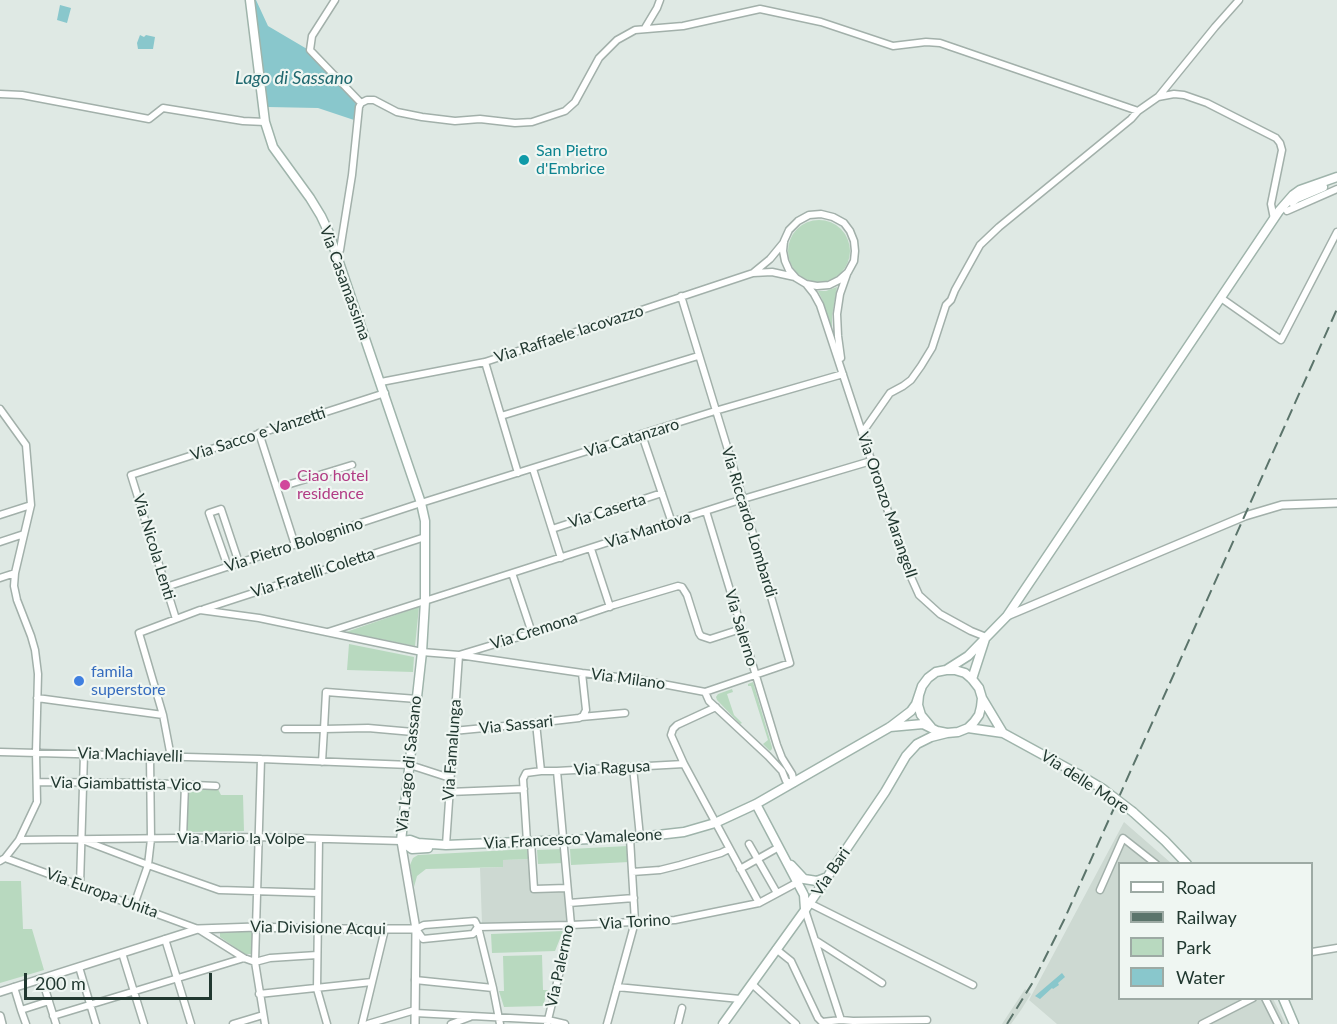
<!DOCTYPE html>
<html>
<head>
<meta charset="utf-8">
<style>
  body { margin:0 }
  #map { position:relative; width:1337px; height:1024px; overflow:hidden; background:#dfe9e4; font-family:Lato,sans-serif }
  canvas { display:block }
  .legend { position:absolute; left:1118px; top:862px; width:195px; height:138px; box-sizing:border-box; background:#eff6f2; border:2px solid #9daaa4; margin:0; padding:8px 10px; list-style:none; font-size:18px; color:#213830 }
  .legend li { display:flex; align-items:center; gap:12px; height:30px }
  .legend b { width:30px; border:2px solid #9daaa4 }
  .scale { position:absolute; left:24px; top:973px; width:188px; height:27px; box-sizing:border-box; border:3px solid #213830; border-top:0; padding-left:8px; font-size:18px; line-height:21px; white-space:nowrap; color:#213830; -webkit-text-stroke:4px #eff6f2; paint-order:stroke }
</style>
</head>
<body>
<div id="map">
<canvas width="1337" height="1024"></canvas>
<ul class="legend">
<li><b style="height:8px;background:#fff"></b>Road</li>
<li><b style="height:8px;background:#5b746b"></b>Railway</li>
<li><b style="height:16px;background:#b8d9bf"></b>Park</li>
<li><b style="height:16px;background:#89c7cc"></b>Water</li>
</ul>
<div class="scale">200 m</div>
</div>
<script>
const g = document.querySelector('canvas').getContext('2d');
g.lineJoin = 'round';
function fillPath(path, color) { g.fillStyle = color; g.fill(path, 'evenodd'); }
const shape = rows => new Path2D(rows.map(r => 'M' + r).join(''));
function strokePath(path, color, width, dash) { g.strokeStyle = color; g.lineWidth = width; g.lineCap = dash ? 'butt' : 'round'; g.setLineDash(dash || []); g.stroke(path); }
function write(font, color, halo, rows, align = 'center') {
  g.font = font + ' Lato,sans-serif'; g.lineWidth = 4.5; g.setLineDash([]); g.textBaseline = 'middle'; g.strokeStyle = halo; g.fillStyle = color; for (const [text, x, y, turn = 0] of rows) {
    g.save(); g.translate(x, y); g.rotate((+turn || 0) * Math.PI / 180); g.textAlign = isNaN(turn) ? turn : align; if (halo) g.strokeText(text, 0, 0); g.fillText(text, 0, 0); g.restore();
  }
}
const built = shape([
  [1124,822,1171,863,1120,864,1120,998,1273,999,1286,1024,1057,1024,1029,1000],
  [530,859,531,892,565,892,566,921,482,923,480,868,503,867,503,860],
  [1025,989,1031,994,1021,1010,1011,1024,1002,1024]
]);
const green = shape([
  '788 251a31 31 0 1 1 62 0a31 31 0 1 1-62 0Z',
  [837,287,832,316,832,330,822,299,818,291,826,291],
  [419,607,415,646,346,632],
  [349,644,414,657,413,672,347,670],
  [753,682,772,747,772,749,770,751,763,744,768,740,751,686,748,686,748,684],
  [732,689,733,692,727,694,734,715,742,723,740,724,717,700,716,697,718,694],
  [188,788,218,789,221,795,243,795,244,831,186,832],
  [628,846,629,862,571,865,570,849],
  [529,849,530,859,503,860,503,867,426,869,417,876,414,887,410,865,413,858,418,855],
  [562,849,563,863,538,864,537,850],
  [0,881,21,881,23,929,32,929,44,970,0,983],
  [254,931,253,954,245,954,220,937,220,932],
  [563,931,555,951,492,953,491,934],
  [542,955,543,990,548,990,543,1006,504,1007,499,991,504,991,503,956]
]);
const water = shape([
  [254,0,256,0,268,26,307,49,354,98,356,103,354,120,318,108,268,107],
  [60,5,71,8,67,23,57,20],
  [140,35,144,37,146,35,155,37,153,49,138,49,137,43],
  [1062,973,1065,977,1058,983,1059,985,1053,989,1052,988,1040,999,1035,996]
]);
const minor = shape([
  [335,0,312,36,310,50,361,103],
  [645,28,657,8,660,0],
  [0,94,22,95,149,119,163,108,243,121,265,122],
  [1159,96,1215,27,1239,0],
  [361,103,367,100,374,100,397,112,422,117,455,121,480,119,515,123,532,122,565,111,575,102,599,58,617,40,635,30,683,26,760,9,821,22,893,46,926,42,940,43,1138,111,1158,97,1174,94,1184,95,1207,103,1276,138,1280,143,1282,150,1271,204,1274,219],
  [1287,211,1337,189],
  [784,242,770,259,753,273,772,272,795,277],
  [336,256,340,250,352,175,359,107,361,103],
  [806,284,817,286,829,285,839,280,848,272,854,261,855,251,854,241,850,231,844,223,833,217,821,214,809,215,798,221,789,230,784,241,783,251,785,261,789,270,796,278,806,284,814,294,820,305,906,566,919,595,940,614,971,631,986,637],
  [681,296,743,499,790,663,705,692],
  [1221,298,1281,340,1337,232],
  [841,358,838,336,837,314,840,294,847,274],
  [485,362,518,473],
  [381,382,485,362,753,273],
  [0,409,26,445,31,505,15,573,14,586,17,600,31,636,35,650,38,674,36,752,37,802,19,840,5,858,0,861],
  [501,416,698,356],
  [259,433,295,545],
  [862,433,890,393,903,386,911,380,921,366,932,348,946,305,951,300,955,290,980,245,999,227,1131,119,1138,111],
  [642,435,672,523],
  [533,469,561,558],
  [277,488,352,465],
  [706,511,777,745,782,758,792,774,794,783],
  [0,515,31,505],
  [552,529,662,493],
  [0,542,24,534],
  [591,549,610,607],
  [228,567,209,513,221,509,239,563],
  [512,573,532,633],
  [0,578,15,573],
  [166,587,421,503,715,411,843,374],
  [204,609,425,537],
  [176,619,131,475,385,393],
  [328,632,743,499,871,461],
  [37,698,163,715],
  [716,707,677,725,673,729,671,735,684,764,759,903],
  [581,717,625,713],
  [536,723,541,771],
  [285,729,324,729,322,762],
  [453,731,536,723,579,718,583,716,586,710,582,673],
  [413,732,368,728,324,729,326,692,417,699],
  [0,752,261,759,410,765,450,778],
  [171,757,163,715,139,633,200,610,259,618,422,652,459,655,582,673,636,679,705,692,709,701,768,756,782,771,786,781,792,783],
  [261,759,255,962,265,1024],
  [633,767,640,837],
  [37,782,151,783,216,786],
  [449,792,524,789],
  [183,838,185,785],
  [319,839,317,989,327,1024],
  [19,840,258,837,401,841],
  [85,841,148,865,219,890,318,893],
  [527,842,523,779,526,773,541,771,557,771,684,764],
  [531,842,534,889,567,888],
  [749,844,777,893],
  [446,845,459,655,532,633,614,605,678,586,682,587,687,595,699,633,701,636,710,639,741,629],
  [5,858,198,929,244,958,255,962],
  [740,869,779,847],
  [632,872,660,870,680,865,721,853,729,849],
  [80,885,84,754],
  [1100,890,1123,838,1156,864],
  [807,902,973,985],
  [569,903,634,898],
  [134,905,148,865,151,839,150,756],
  [805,910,841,1020],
  [478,927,571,925,675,920,759,903,800,881],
  [478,927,473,934,423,939,416,929,424,925,475,921,478,927,493,988,500,1024],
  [165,939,191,1024],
  [815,940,882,983],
  [776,949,791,961,818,1018,822,1022,841,1020,853,1021,927,1020],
  [1312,952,1337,948],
  [122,953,144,1024],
  [255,962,270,958,317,955],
  [79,967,96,1024],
  [42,979,56,1024],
  [415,980,493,988],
  [752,984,796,1024],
  [14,987,21,1010],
  [617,987,740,999],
  [259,994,372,982],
  [1265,998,1278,1024],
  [415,1013,548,1020,565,1024],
  [53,1016,244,958],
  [26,1024,21,1010,49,1001],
  [233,1024,263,1015],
  [362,1024,385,929],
  [368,1024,415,1010],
  [451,1024,470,1017],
  [547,1024,571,925,557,771],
  [607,1024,635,922,630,838],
  [678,1024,682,1008],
  [1202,1024,1253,998]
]);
const tertiary = shape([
  [1007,616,1245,516,1282,505,1337,503],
  [401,841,416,929,415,1024],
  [0,992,198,929,256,927,317,929,416,929],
  [0,1016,2,1024]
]);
const secondary = shape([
  [250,0,265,122,273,147,310,198,321,216,329,233,421,503,425,521,425,601,422,652,401,841],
  [1292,202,1297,198,1323,187],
  [946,670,968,656,1007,616,1279,211,1293,195,1300,190,1337,177],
  [972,679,985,639],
  [982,698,1003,733],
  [890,727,923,724,937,731,947,733,958,732,968,728,974,722,979,715,981,707,982,698,979,688,972,679,965,673,955,670,946,670,936,672,928,678,922,686,919,695,918,705,921,715,931,727],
  [968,728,1003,733,1078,774,1103,789],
  [756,804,804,895,805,909],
  [1133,812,1165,841,1187,864],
  [401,841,410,840,418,843,446,845,640,837,684,832,715,823,756,804,890,727,911,711,916,704,919,695],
  [401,841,412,849,428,848],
  [791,865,804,879,817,881,825,878],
  [1283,998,1294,1024],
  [723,1024,805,910,885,792,906,756,917,744,931,737,947,733]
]);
const rail = shape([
  [1007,1024,1033,982,1064,920,1337,309]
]);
const secondaryBridge = shape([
  [1103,789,1133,812]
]);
const markers = [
  [524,160,6,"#0f9aa8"],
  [285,485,6,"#d1479c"],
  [79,681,6,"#3f7fe0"]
];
const cultureNames = [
  ["San Pietro",536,151],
  ["d'Embrice",536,169]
];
const streetNames = [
  ["Via Casamassima",345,283,70],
  ["Via Raffaele Iacovazzo",569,334,-18],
  ["Via Sacco e Vanzetti",258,434,-18],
  ["Via Catanzaro",632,438,-17],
  ["Via Oronzo Marangell",887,505,71],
  ["Via Caserta",607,511,-18],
  ["Via Riccardo Lombardi",749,522,73],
  ["Via Mantova",648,530,-18],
  ["Via Pietro Bolognino",294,545,-18],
  ["Via Nicola Lenti",154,547,73],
  ["Via Fratelli Coletta",313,573,-18],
  ["Via Salerno",741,628,73],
  ["Via Cremona",534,631,-18],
  ["Via Milano",628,679,8],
  ["Via Sassari",516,725,-6],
  ["Via Famalunga",452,750,-86],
  ["Via Machiavelli",130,755,2],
  ["Via Lago di Sassano",409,764,-84],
  ["Via Ragusa",612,768,-3],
  ["Via delle More",1085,782,33],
  ["Via Giambattista Vico",126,784,1],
  ["Via Mario la Volpe",241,839],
  ["Via Francesco Vamaleone",573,839,-3],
  ["Via Bari",831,872,-56],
  ["Via Europa Unita",102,893,20],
  ["Via Torino",635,922,-4],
  ["Via Divisione Acqui",318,928,1],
  ["Via Palermo",560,966,-78]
];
const hotelNames = [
  ["Ciao hotel",297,476],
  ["residence",297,494]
];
const shopNames = [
  ["famila",91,672],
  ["superstore",91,690]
];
const waterNames = [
  ["Lago di Sassano",294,78]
];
fillPath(built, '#cdd9d2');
fillPath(green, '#b8d9bf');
fillPath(water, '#89c7cc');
strokePath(minor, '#a2b0aa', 9);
strokePath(tertiary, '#a2b0aa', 10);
strokePath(secondary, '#9fb4ab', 11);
strokePath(minor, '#fff', 6);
strokePath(tertiary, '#fff', 7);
strokePath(secondary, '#fff', 8);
strokePath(rail, '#5b746b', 2, [12, 6]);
strokePath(secondaryBridge, '#9fb4ab', 11, []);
strokePath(secondaryBridge, '#fff', 8);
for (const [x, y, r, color] of markers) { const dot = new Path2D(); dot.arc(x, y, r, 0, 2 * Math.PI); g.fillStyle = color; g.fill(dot); strokePath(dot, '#eff6f2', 2); }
write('16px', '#0d838f', '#eff6f2', cultureNames, 'left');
write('16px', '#213830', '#eff6f2', streetNames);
write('16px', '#b23c85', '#eff6f2', hotelNames, 'left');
write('16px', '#366cbe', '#eff6f2', shopNames, 'left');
write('italic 18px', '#1f686f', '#eff6f2', waterNames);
</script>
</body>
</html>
